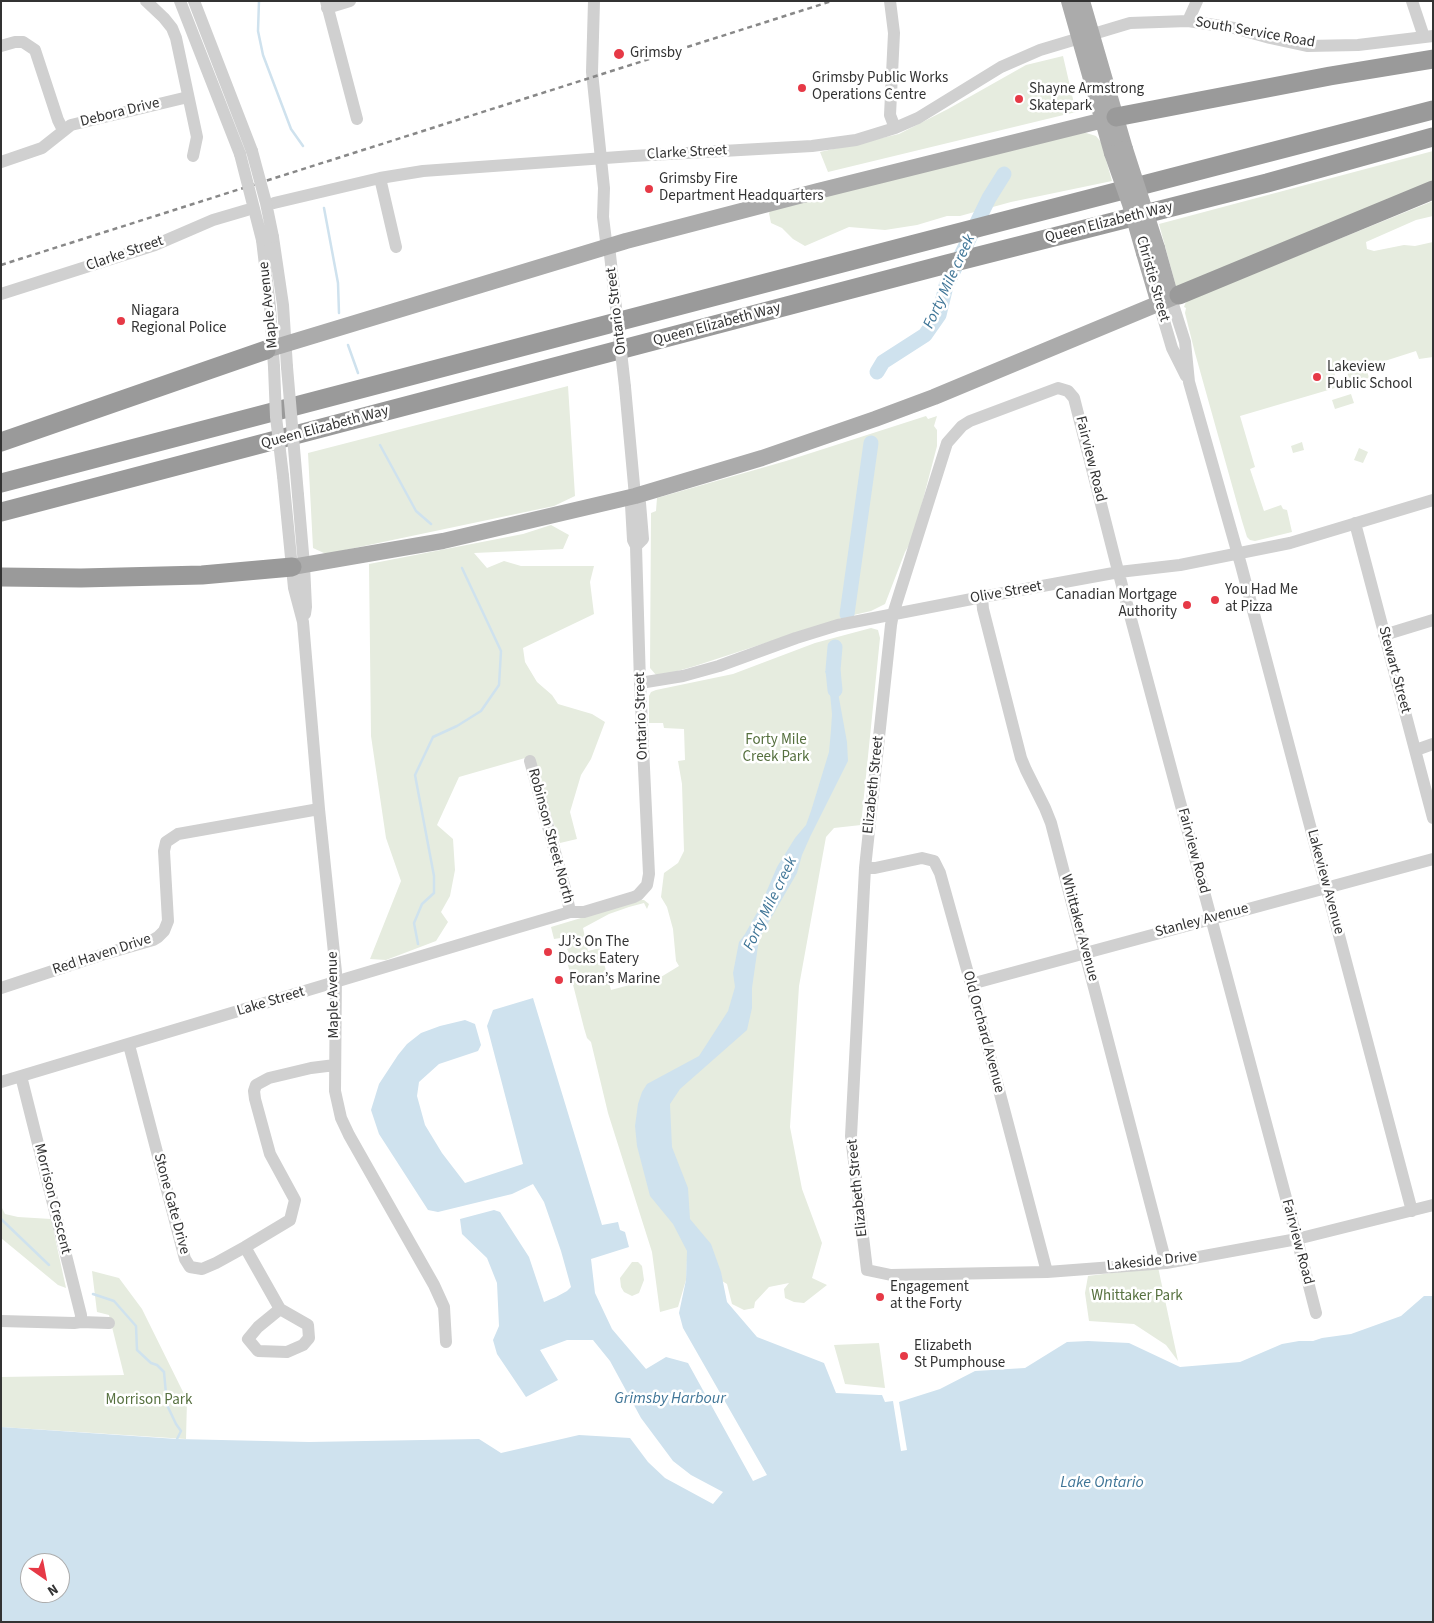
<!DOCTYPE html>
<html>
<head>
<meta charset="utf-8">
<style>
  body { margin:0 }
  #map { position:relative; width:1434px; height:1623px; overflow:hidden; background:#fff; font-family:"Source Sans 3",sans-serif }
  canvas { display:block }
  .frame { position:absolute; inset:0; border:2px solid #333; pointer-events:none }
  .north { position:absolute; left:20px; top:1553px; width:50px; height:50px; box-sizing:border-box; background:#fff; border:1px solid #adadad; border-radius:50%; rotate:147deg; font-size:14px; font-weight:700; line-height:20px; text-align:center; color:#333 }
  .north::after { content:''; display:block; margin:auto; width:18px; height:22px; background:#e63946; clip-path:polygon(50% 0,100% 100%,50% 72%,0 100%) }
</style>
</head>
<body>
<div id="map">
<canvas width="1434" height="1623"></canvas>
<div class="frame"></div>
<div class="north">N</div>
</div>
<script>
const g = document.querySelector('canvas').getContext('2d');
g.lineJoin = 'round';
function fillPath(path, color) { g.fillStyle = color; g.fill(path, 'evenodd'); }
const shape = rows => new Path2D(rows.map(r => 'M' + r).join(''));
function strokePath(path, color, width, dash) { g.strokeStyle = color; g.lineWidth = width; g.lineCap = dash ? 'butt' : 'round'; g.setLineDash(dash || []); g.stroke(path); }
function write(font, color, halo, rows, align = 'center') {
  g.font = font + ' "Source Sans 3",sans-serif'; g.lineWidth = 5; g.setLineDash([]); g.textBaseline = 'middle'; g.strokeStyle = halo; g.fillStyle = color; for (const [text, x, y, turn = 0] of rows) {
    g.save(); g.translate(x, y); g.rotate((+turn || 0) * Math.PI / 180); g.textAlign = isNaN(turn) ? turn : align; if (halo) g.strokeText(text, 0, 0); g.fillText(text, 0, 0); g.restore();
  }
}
const green = shape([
  [1063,56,1076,112,828,172,820,152,899,134,948,109,1026,65],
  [1083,132,1096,136,1101,142,1112,181,1011,202,960,216,947,216,917,225,885,230,849,227,805,246,793,239,782,228,771,223,769,213,772,208],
  [1433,151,1433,186,1177,290,1159,224],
  [1433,201,1433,216,1416,220,1366,242,1367,249,1374,251,1404,245,1415,246,1433,242,1433,357,1419,359,1416,351,1366,367,1369,378,1240,416,1255,467,1250,469,1264,511,1281,505,1283,509,1287,510,1292,532,1255,541,1250,540,1247,537,1242,521,1195,353,1185,313,1186,308,1184,307,1185,304,1188,300],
  [1341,366,1346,368,1348,373,1346,382,1342,384,1336,380,1334,371,1335,368],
  [568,386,575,496,554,506,326,554,313,548,308,453],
  [1351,394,1354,403,1335,409,1332,400],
  [926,416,928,419,937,416,934,426,937,430,937,446,913,538,905,552,885,604,871,611,845,617,695,666,674,672,656,675,650,668,651,513,656,511,657,498,786,461],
  [1302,442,1304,450,1293,453,1291,446],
  [1359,448,1368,452,1363,463,1354,460],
  [551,525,569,535,563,549,474,553,487,568,504,561,521,566,594,566,590,582,594,614,523,648,525,662,537,682,552,695,558,704,592,714,605,722,591,759,581,775,570,812,577,839,560,843,532,756,459,777,437,825,453,839,455,870,450,896,441,912,448,922,436,941,386,960,370,959,401,881,386,838,371,736,369,564,523,534],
  [871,628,878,630,880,638,861,825,834,828,826,837,799,986,790,1127,802,1189,822,1243,812,1278,827,1285,804,1303,794,1302,785,1298,784,1289,789,1283,769,1287,755,1302,754,1308,744,1310,732,1304,727,1284,687,1260,686,1280,678,1307,660,1312,652,1252,608,1113,591,1042,587,1038,584,1028,567,961,572,959,567,949,569,947,569,939,567,937,554,939,551,927,641,900,644,900,649,904,647,909,644,903,629,907,609,914,583,928,588,951,600,948,611,990,640,982,642,985,651,983,679,966,676,961,673,929,667,907,661,897,664,873,678,863,684,851,682,784,678,761,685,760,684,729,664,728,663,723,649,723,649,696,651,692,656,690,733,674,815,643],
  [1,1206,5,1214,18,1217,51,1219,66,1288,58,1285,1,1238],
  [632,1262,638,1262,642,1266,644,1280,639,1293,632,1296,624,1292,621,1287,620,1278],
  [1158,1267,1178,1361,1166,1345,1134,1324,1089,1321,1085,1293,1088,1276],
  [92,1271,119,1278,142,1309,187,1400,186,1439,1,1427,1,1377,124,1375,109,1315,97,1312],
  [879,1343,885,1388,845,1384,834,1345]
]);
const water = shape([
  [840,669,841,675,837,687,847,742,848,761,810,837,802,855,797,873,759,939,752,988,752,1008,747,1030,680,1089,670,1104,672,1147,688,1188,690,1219,711,1244,721,1272,727,1302,757,1337,824,1363,836,1393,879,1395,882,1395,885,1402,893,1401,901,1451,907,1450,899,1402,940,1389,975,1371,1025,1368,1067,1342,1088,1341,1129,1343,1180,1367,1240,1362,1282,1344,1299,1341,1313,1341,1322,1338,1351,1334,1401,1316,1424,1296,1433,1296,1433,1622,1,1622,1,1427,177,1439,309,1442,479,1439,501,1453,579,1435,630,1438,648,1462,665,1478,713,1504,723,1492,691,1475,673,1461,641,1418,610,1361,593,1340,567,1340,540,1350,558,1380,526,1397,497,1354,493,1340,499,1326,497,1283,487,1258,462,1234,460,1219,494,1210,500,1212,529,1257,544,1302,556,1297,567,1291,571,1287,561,1251,544,1202,533,1184,512,1194,438,1212,428,1210,379,1134,371,1110,379,1084,398,1055,407,1044,421,1033,440,1026,465,1020,475,1024,481,1045,478,1051,439,1064,419,1082,417,1096,425,1125,442,1153,465,1183,523,1164,487,1026,493,1010,533,998,602,1225,618,1222,620,1230,625,1232,629,1247,591,1259,595,1293,612,1329,646,1369,666,1357,688,1363,753,1481,767,1475,683,1328,679,1313,686,1280,687,1251,673,1224,650,1196,637,1146,635,1126,638,1104,642,1092,647,1084,699,1056,728,1011,735,987,733,973,739,942,745,934,759,909,777,867,795,838,806,825,811,811,829,752,831,730,832,714,829,683,825,671],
  [30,1563,60,1563,60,1593,30,1593]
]);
const stream = shape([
  [259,1,258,31,263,55,291,129,303,146],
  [324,208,338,283,339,313],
  [348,345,358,373],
  [380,445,416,511,431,524],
  [418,944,414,923,422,904,434,893,434,876,415,775,433,737,457,726,481,711,499,685,501,651,462,568],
  [1,1219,49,1265],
  [93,1294,114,1301,136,1326,137,1350,151,1363,157,1365,164,1372,167,1405,176,1424,181,1431,177,1439]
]);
const river = shape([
  [877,372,883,362,925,335,939,315,946,286,989,198,1004,174],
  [847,614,871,443],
  [835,647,833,670,835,690]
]);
const minor = shape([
  [146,1,164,18,172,28,176,38,197,137,193,156],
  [180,1,240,154],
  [194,1,252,151],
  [326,1,357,119],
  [594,1,592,72,604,188,603,217,606,241,609,246,614,290],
  [890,1,894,33,890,115,895,128],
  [1412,1,1424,37],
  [327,8,350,1],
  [1188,21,1197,1],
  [1,46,15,42,23,42,35,50,58,120,63,130],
  [1,162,42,148,71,125,188,97],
  [380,178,396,247],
  [274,203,380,178,423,171,633,156,812,146,856,140,895,128,918,118,1001,67,1040,50,1130,23,1188,21,1234,28,1270,38,1307,46,1358,45,1433,36],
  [273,237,283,305,287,367],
  [262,240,270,307,274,367],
  [1,294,155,245,213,220,247,210],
  [1171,298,1185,342,1189,382,1241,565,1412,1211],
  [1159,304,1172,348,1186,376],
  [625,387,635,496,640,503,643,539,636,546],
  [283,476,294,588,303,622,319,809,336,972,335,1091,341,1118,349,1135,434,1285,444,1307,446,1342],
  [298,495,304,565,306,607,305,614],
  [635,496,631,505,633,540,636,546,640,683,649,874,647,885],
  [1355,523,1433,818],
  [982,597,983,609,1021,758,1026,770,1045,808,1051,823,1166,1263],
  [1384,635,1433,620],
  [640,683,683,676,719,666,796,638,838,625,982,597,1119,572,1180,565,1290,543,1433,500],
  [1416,750,1433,744],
  [530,761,566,892,570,912],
  [865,868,875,868,922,858,934,861,940,873,971,984,1047,1272],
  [971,984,1433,859],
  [1,988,101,955,153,940,158,937,164,931,168,921,164,851,166,842,178,834,319,809],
  [129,1045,185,1259,190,1267,202,1269,216,1263,245,1247,290,1220,295,1200,270,1154,255,1099,254,1091,256,1085,269,1078,311,1068,335,1065],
  [1,1082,512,929,570,912,584,912,634,897,638,895,647,885],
  [245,1247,280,1309,308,1325,309,1338,303,1345,287,1352,258,1351,248,1339,258,1327,280,1309],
  [1316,1313,1297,1239,1116,563,1074,398,1068,391,1058,388,970,421,962,426,947,443,893,614,891,625,865,868,851,1136,867,1270,891,1275,1047,1272,1166,1263,1297,1239,1433,1205],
  [1,1321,74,1323,81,1322,81,1315,21,1076],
  [81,1322,109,1323]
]);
const major = shape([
  [1069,1,1112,153],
  [1082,1,1125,149],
  [1157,248,1171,298],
  [1144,253,1159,304],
  [266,350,626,241,818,191,1116,117],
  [292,567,443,541,635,496,762,458,875,419,934,397,1179,295]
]);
const highway = shape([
  [1116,117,1330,76,1433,59],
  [1179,295,1433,190],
  [1,442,266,350],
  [1,483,911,245,1433,110],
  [1,512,947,264,1267,183,1433,137],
  [1,577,81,578,202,575,292,567]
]);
const rail = shape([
  [1,265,832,1]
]);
const minorBridge = shape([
  [252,151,266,203,273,237],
  [240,154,262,240],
  [614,290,625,387],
  [274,367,276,417,283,476],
  [287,367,298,495]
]);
const majorBridge = shape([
  [1125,149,1157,248],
  [1112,153,1130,204,1144,253]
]);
const markers = [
  [619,54,6,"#e63946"],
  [802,88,5,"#e63946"],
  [1019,99,5,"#e63946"],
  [649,189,5,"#e63946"],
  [121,321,5,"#e63946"],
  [1317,377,5,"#e63946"],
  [1215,600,5,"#e63946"],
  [1187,605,5,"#e63946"],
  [548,952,5,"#e63946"],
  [559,980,5,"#e63946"],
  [880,1297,5,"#e63946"],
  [904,1356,5,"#e63946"]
];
const streetNames = [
  ["South Service Road",1255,33,10],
  ["Debora Drive",120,113,-14],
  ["Clarke Street",687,153,-3],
  ["Queen Elizabeth Way",1109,223,-14],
  ["Clarke Street",125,254,-19],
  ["Christie Street",1152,279,74],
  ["Maple Avenue",269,305,-96],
  ["Ontario Street",617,311,-97],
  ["Queen Elizabeth Way",717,325,-15],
  ["Queen Elizabeth Way",325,428,-15],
  ["Fairview Road",1090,459,76],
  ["Olive Street",1006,593,-10],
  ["Stewart Street",1394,670,75],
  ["Ontario Street",642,716,-92],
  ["Elizabeth Street",874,785,-84],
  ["Robinson Street North",550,836,75],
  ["Fairview Road",1193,851,75],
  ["Lakeview Avenue",1325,882,75],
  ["Stanley Avenue",1202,921,-15],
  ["Whittaker Avenue",1079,928,75],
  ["Red Haven Drive",102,955,-18],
  ["Maple Avenue",334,995,-91],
  ["Lake Street",271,1002,-17],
  ["Old Orchard Avenue",983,1032,75],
  ["Elizabeth Street",858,1188,-96],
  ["Morrison Crescent",52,1199,76],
  ["Stone Gate Drive",171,1204,75],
  ["Fairview Road",1297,1242,75],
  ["Lakeside Drive",1152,1262,-6]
];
const poiNames = [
  ["Grimsby",630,54],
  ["Grimsby Public Works",812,79],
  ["Operations Centre",812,96],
  ["Shayne Armstrong",1029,90],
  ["Skatepark",1029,107],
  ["Grimsby Fire",659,180],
  ["Department Headquarters",659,197],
  ["Niagara",131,312],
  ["Regional Police",131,329],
  ["Lakeview",1327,368],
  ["Public School",1327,385],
  ["You Had Me",1225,591],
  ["at Pizza",1225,608],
  ["Canadian Mortgage",1177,596,"right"],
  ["Authority",1177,613,"right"],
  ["JJ’s On The",558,943],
  ["Docks Eatery",558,960],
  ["Foran’s Marine",569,980],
  ["Engagement",890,1288],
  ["at the Forty",890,1305],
  ["Elizabeth",914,1347],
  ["St Pumphouse",914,1364]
];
const parkNames = [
  ["Forty Mile",776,741],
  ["Creek Park",776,758],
  ["Whittaker Park",1137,1297],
  ["Morrison Park",149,1401]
];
const waterNames = [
  ["Forty Mile creek",950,282,-65],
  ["Forty Mile creek",771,904,-64],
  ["Grimsby Harbour",670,1399],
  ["Lake Ontario",1102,1483]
];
fillPath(green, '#e6ecdf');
fillPath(water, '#cfe2ee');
strokePath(stream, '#cfe2ee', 2.5);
strokePath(river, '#cfe2ee', 15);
strokePath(minor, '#d0d0d0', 12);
strokePath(major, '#ababab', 16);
strokePath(highway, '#9a9a9a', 19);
strokePath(rail, '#888', 2.5, [5, 4]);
strokePath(minorBridge, '#d0d0d0', 12);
strokePath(majorBridge, '#ababab', 16);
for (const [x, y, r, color] of markers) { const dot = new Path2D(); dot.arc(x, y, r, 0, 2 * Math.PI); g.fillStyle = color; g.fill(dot); strokePath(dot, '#fff', 2); }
write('15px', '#333', '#fff', streetNames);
write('15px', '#333', '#fff', poiNames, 'left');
write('15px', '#56703f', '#fff', parkNames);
write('italic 16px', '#3f7597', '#fff', waterNames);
</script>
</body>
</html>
